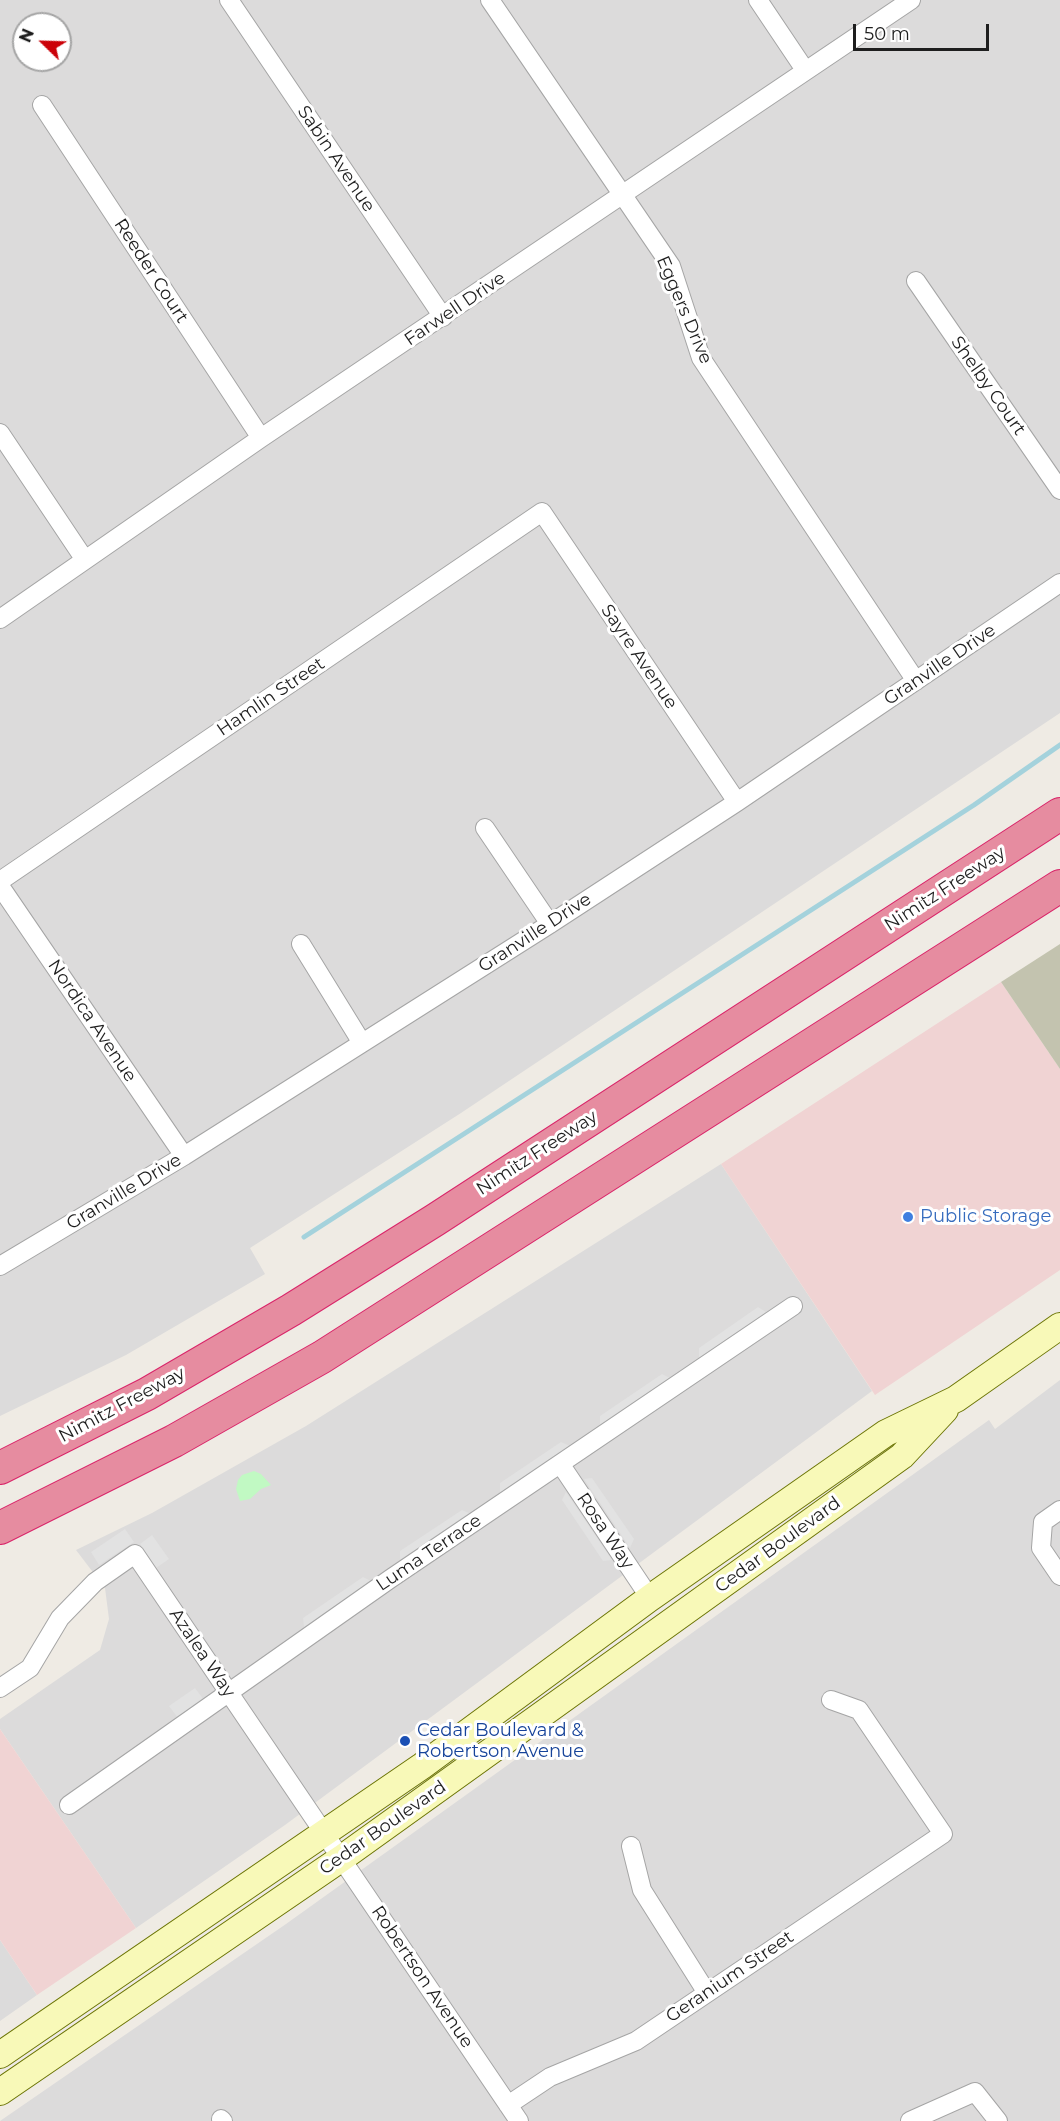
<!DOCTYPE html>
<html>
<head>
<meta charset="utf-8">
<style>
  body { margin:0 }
  #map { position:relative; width:1060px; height:2121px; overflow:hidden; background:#efebe4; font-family:Montserrat,sans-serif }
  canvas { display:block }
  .north { position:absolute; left:12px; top:12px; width:60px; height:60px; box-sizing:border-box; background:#fff; border:2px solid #a5a5a5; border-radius:50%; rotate:293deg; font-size:16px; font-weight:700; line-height:24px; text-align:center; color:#1e1e1e }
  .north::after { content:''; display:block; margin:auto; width:21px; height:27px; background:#cb0108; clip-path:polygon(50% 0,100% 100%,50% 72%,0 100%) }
  .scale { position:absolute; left:853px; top:24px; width:136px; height:27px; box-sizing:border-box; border:3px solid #1e1e1e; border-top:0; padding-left:8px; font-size:18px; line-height:21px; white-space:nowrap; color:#1e1e1e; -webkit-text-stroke:4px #fff; paint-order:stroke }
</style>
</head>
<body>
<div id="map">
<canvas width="1060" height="2121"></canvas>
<div class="north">N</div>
<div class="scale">50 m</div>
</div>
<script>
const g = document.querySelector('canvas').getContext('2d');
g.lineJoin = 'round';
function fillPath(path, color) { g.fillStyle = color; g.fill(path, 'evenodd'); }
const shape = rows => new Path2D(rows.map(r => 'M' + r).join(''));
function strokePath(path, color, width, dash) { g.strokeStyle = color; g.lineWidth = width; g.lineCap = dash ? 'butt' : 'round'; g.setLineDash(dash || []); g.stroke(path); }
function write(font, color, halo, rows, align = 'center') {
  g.font = font + ' Montserrat,sans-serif'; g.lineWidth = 6; g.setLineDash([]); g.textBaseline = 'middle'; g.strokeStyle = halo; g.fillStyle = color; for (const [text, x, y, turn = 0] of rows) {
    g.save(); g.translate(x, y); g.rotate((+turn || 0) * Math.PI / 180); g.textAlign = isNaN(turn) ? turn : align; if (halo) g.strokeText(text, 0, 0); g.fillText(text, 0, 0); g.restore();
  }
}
const residential = shape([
  [0,0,1060,0,1060,713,461,1113,250,1248,265,1274,126,1355,0,1416],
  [24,24,60,24,60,60,24,60],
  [721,1164,872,1391,285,1825,136,1928,0,1729,0,1719,100,1650,109,1619,105,1588,76,1550,152,1513,306,1426],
  [1060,1380,1060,2121,0,2121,286,1924,989,1420,995,1429],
  [0,1940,37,1995,0,2021]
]);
const commercial = shape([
  [1001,982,1060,1069,1060,1270,875,1395,721,1164],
  [0,1729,136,1928,37,1995,0,1940]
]);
const construction = shape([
  [1060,944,1060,1069,1001,982]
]);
const park = shape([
  [254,1471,261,1474,271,1485,261,1489,250,1499,240,1501,236,1489,238,1480,242,1475]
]);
const parking = shape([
  [758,1307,766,1312,699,1358,699,1348],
  [662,1374,670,1378,600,1425,600,1416],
  [561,1442,570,1446,500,1493,500,1483],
  [592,1478,634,1539,630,1548,584,1479],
  [566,1492,612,1560,603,1561,562,1500],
  [462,1510,471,1514,400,1560,400,1551],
  [125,1529,134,1542,99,1565,91,1552],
  [152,1535,169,1559,156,1568,140,1544],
  [363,1577,371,1581,304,1627,303,1618],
  [195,1688,204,1700,178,1718,169,1706]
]);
const stream = shape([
  [304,1237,974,805,1060,745]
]);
const minor = shape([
  [229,0,443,317],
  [490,0,671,266,701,358,916,681],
  [758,0,805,70],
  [42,105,261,438],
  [916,281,1060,490],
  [0,433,85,560],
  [0,619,261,438,911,0],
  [485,828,550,924],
  [0,881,542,512,737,802],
  [0,886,184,1156],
  [301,944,362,1043],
  [0,1266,184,1156,550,924,737,802,1060,583],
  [561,1465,650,1598],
  [1060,1510,1043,1522,1041,1548,1060,1576],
  [0,1688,30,1668,60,1618,95,1582,135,1554,519,2121],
  [69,1805,390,1579,793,1306],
  [631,1846,642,1890,707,1993],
  [508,2105,550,2077,636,2041,943,1834,859,1710,831,1700],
  [221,2119,223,2121],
  [910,2121,975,2092,998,2121]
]);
const secondary = shape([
  [0,2055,422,1766,650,1598,886,1433,956,1399,1060,1326],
  [0,2092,342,1858,902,1456,945,1410]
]);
const motorway = shape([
  [0,1468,147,1394,291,1310,435,1220,1060,814],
  [0,1528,174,1441,322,1357,1060,886]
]);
const markers = [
  [908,1217,6,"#3f7fe0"],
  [405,1741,6,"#1a4fb4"]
];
const streetNames = [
  ["Sabin Avenue",336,159,56],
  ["Reeder Court",151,271,57],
  ["Farwell Drive",455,309,-34],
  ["Eggers Drive",684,310,67],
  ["Shelby Court",988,386,55],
  ["Sayre Avenue",639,657,56],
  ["Granville Drive",940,665,-34],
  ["Hamlin Street",271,697,-34],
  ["Nimitz Freeway",945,889,-33],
  ["Granville Drive",535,933,-33],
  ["Nordica Avenue",92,1021,56],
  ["Nimitz Freeway",537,1153,-33],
  ["Granville Drive",124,1192,-31],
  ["Nimitz Freeway",122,1405,-28],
  ["Rosa Way",605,1531,56],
  ["Cedar Boulevard",778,1545,-36],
  ["Luma Terrace",429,1553,-34],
  ["Azalea Way",202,1653,56],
  ["Cedar Boulevard",383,1828,-35],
  ["Robertson Avenue",422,1977,56],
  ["Geranium Street",730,1977,-34]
];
const shopNames = [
  ["Public Storage",920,1217]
];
const transitNames = [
  ["Cedar Boulevard &",417,1731],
  ["Robertson Avenue",417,1752]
];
fillPath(residential, '#dcdbdb');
fillPath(commercial, '#f0d3d3');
fillPath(construction, '#c3c3af');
fillPath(park, '#c1f9c3');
fillPath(parking, '#e2e2e2');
strokePath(stream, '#a4d2dc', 5);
strokePath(minor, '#a5a5a5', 20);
strokePath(secondary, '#6c7505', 28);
strokePath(motorway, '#d92569', 34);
strokePath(minor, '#fff', 18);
strokePath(secondary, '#f8f9b8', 26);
strokePath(motorway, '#e68ca0', 32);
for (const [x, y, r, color] of markers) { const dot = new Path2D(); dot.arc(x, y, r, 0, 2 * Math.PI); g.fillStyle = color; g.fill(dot); strokePath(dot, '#fff', 2); }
write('18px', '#1e1e1e', '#fff', streetNames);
write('18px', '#366cbe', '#fff', shopNames, 'left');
write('18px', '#164399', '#fff', transitNames, 'left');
</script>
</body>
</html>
